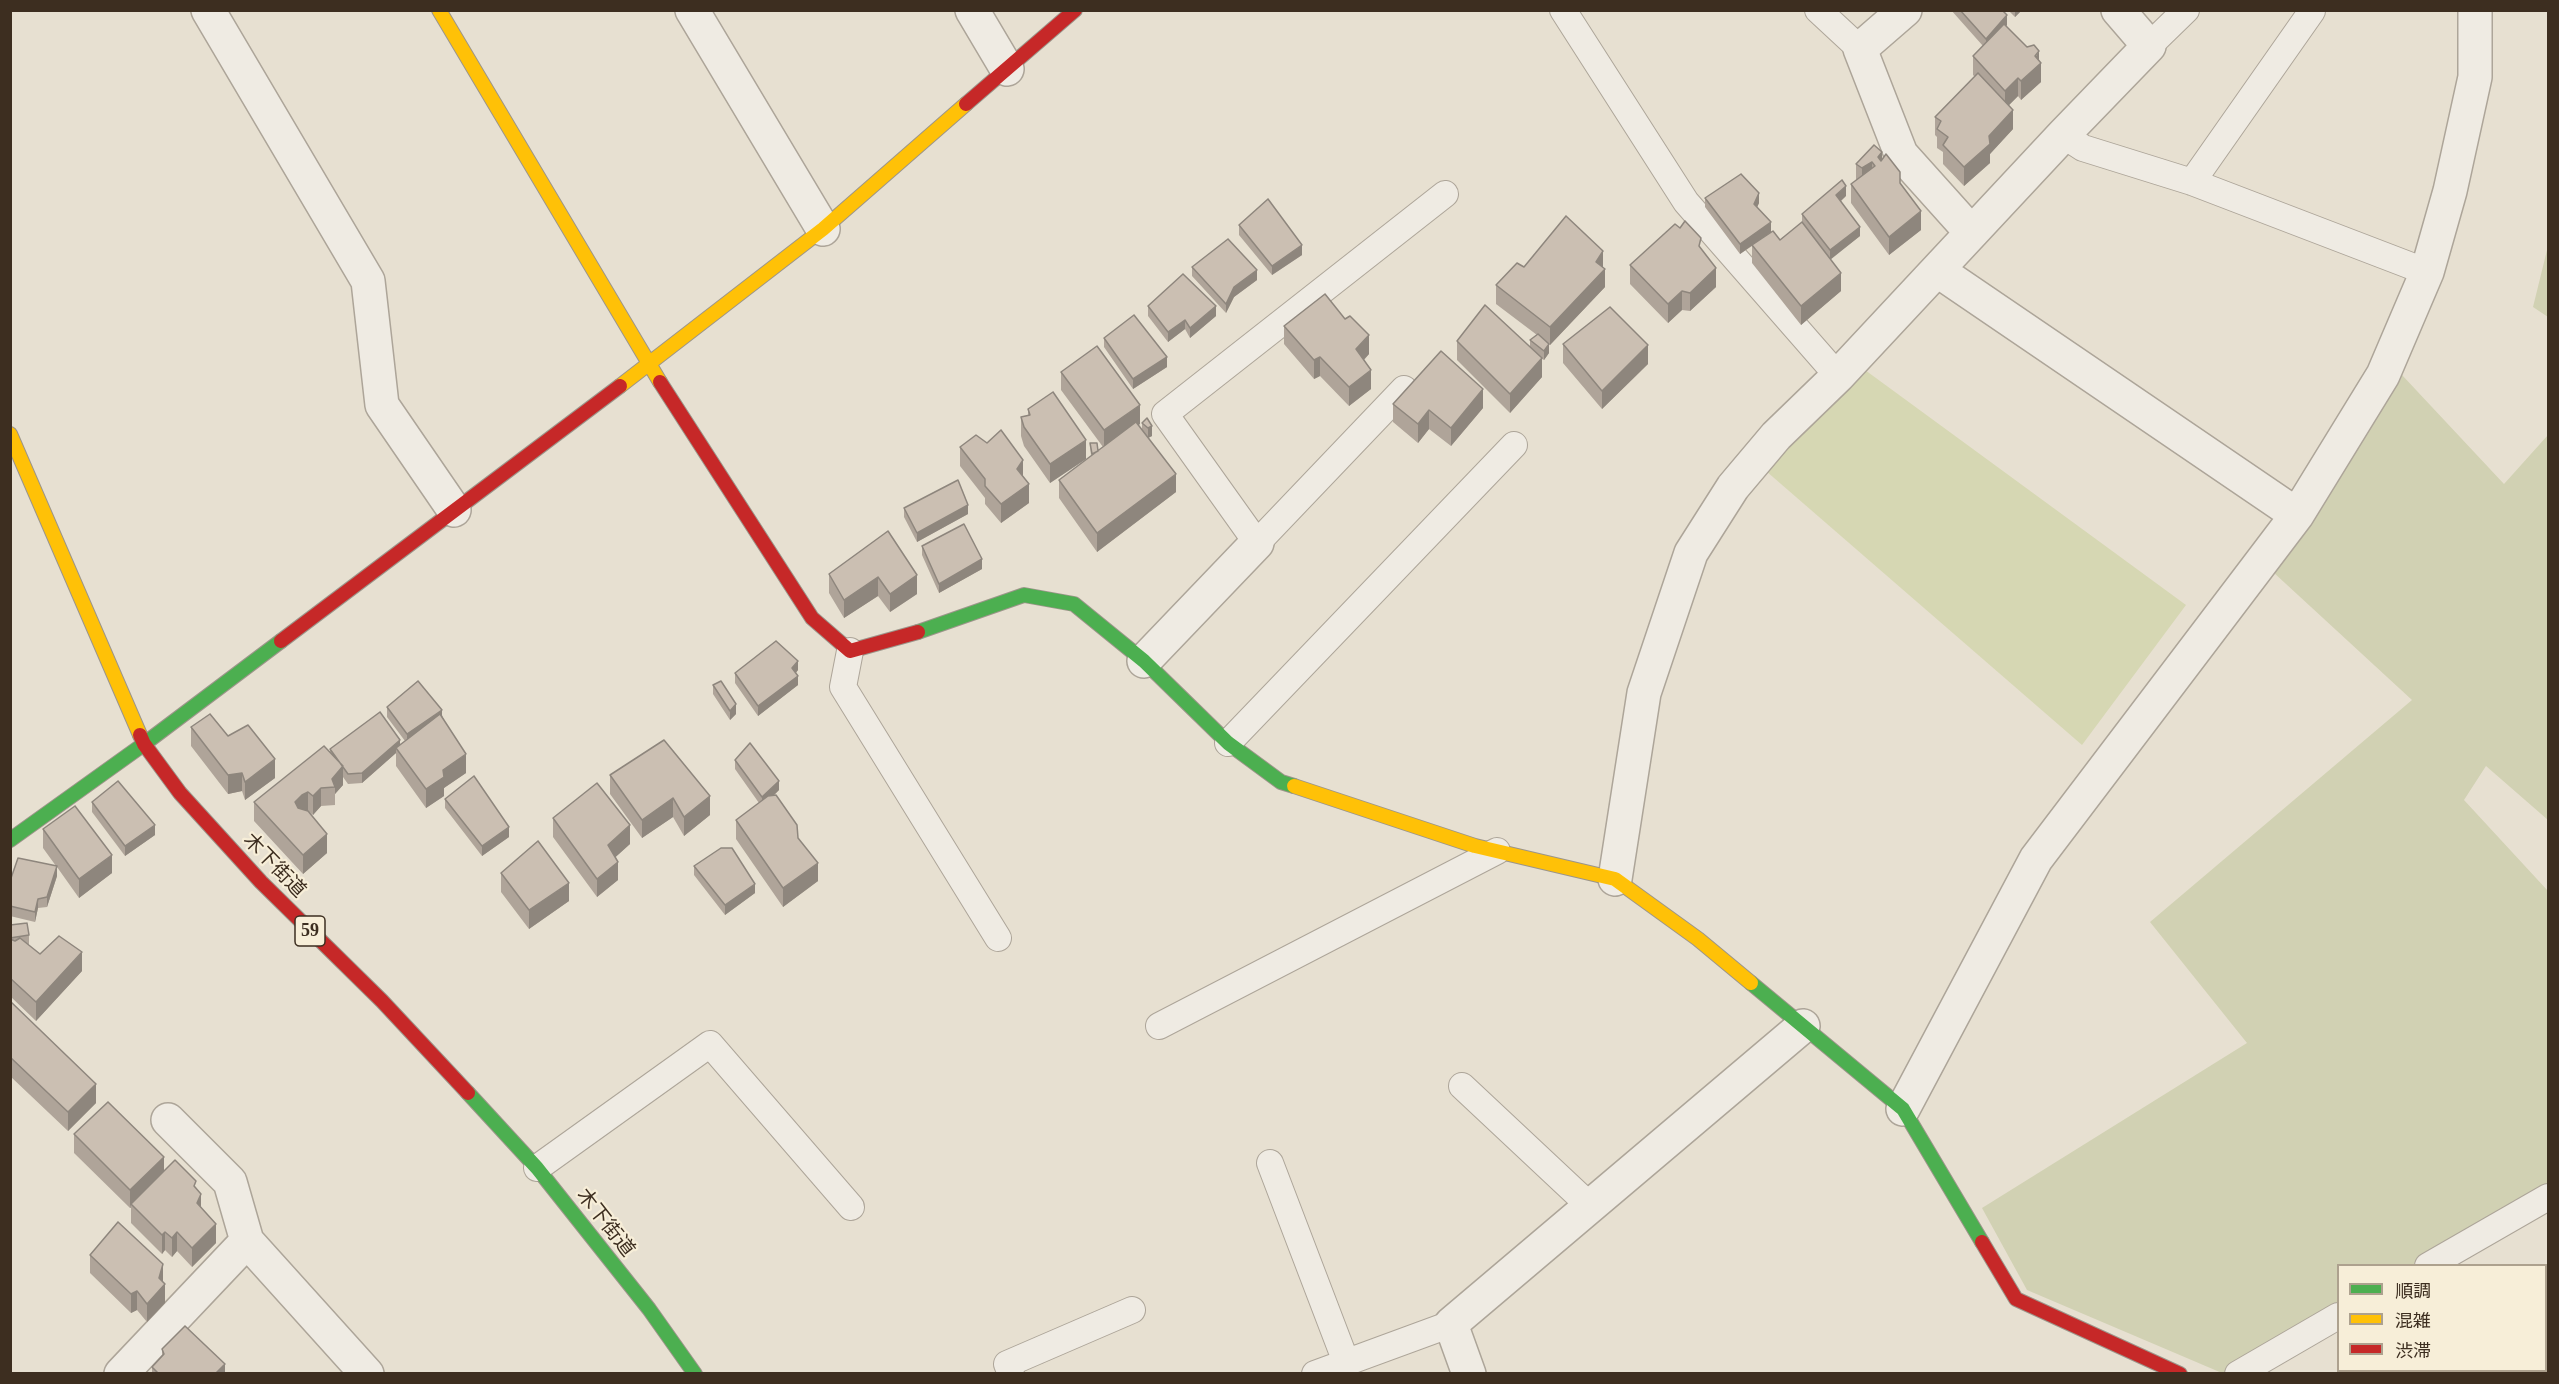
<!DOCTYPE html>
<html>
<head>
<meta charset="utf-8">
<style>
  body { margin:0 }
  #map { position:relative; width:2559px; height:1384px; overflow:hidden; background:#e7e0d1; font-family:"Times New Roman","Noto Sans JP",serif }
  canvas { display:block }
  .frame { position:absolute; inset:0; border:12px solid #3d2e20; pointer-events:none }
  .legend { position:absolute; left:2337px; top:1264px; width:210px; height:108px; box-sizing:border-box; background:#f7eed8; border:2px solid #ada18e; margin:0; padding:8px 10px; list-style:none; font-size:18px; color:#3d2e20 }
  .legend li { display:flex; align-items:center; gap:12px; height:30px }
  .legend b { width:30px; border:2px solid #ada18e }
</style>
</head>
<body>
<div id="map">
<canvas width="2559" height="1384"></canvas>
<div class="frame"></div>
<ul class="legend">
<li><b style="height:8px;background:#4caf50"></b>順調</li>
<li><b style="height:8px;background:#ffc107"></b>混雑</li>
<li><b style="height:8px;background:#c62828"></b>渋滞</li>
</ul>
</div>
<script>
const g = document.querySelector('canvas').getContext('2d');
g.lineJoin = 'round';
function fillPath(path, color) { g.fillStyle = color; g.fill(path, 'evenodd'); }
const shape = rows => new Path2D(rows.map(r => 'M' + r).join(''));
function strokePath(path, color, width, dash) { g.strokeStyle = color; g.lineWidth = width; g.lineCap = dash ? 'butt' : 'round'; g.setLineDash(dash || []); g.stroke(path); }
function write(font, color, halo, rows, align = 'center') {
  g.font = font + ' "Times New Roman","Noto Sans JP",serif'; g.lineWidth = 4.5; g.setLineDash([]); g.textBaseline = 'middle'; g.strokeStyle = halo; g.fillStyle = color; for (const [text, x, y, turn = 0] of rows) {
    g.save(); g.translate(x, y); g.rotate((+turn || 0) * Math.PI / 180); g.textAlign = isNaN(turn) ? turn : align; if (halo) g.strokeText(text, 0, 0); g.fillText(text, 0, 0); g.restore();
  }
}
const green = shape([
  [1865,370,2186,605,2082,745,1766,471,1784,449]
]);
const cemetery = shape([
  [2548,246,2548,317,2533,307],
  [2402,375,2504,484,2548,435,2548,820,2486,766,2464,800,2548,891,2548,1188,2412,1265,2338,1266,2338,1308,2222,1373,2027,1290,1982,1208,2247,1043,2150,922,2412,700,2273,572]
]);
const lane = shape([
  [1563,10,1686,202,1838,376],
  [1818,10,1860,49],
  [2149,46,2186,10],
  [2063,135,2083,148,2192,182,2427,272],
  [2192,182,2312,11],
  [1404,389,1257,543,1165,414,1445,194],
  [850,651,843,687,998,938],
  [1228,743,1514,445],
  [1159,1026,1497,851],
  [1462,1086,1590,1206],
  [1270,1163,1346,1362],
  [537,1168,710,1044,851,1207],
  [2428,1266,2548,1197],
  [1011,1374,1007,1364,1132,1310],
  [1315,1374,1451,1324],
  [2238,1374,2338,1316]
]);
const street = shape([
  [208,10,368,281,382,405,454,510],
  [692,10,823,229],
  [972,10,1007,69],
  [1905,10,1860,49,1901,154,1971,232],
  [1937,270,2297,515],
  [1144,661,1257,543],
  [1615,879,1644,693,1691,553,1733,487,1776,436,1838,376,2063,135,2149,46,2118,10],
  [1903,1109,2036,859,2297,515,2383,375,2427,272,2450,191,2475,77,2475,10],
  [168,1120,230,1182,247,1241,367,1374],
  [121,1374,247,1241],
  [1469,1374,1451,1324,1803,1026]
]);
const fast = shape([
  [918,632,1024,595,1074,604,1144,661,1228,743,1281,782,1294,786],
  [10,840,144,744,281,641],
  [1751,983,1903,1109,1982,1242],
  [468,1093,537,1168,649,1309,695,1374]
]);
const slow = shape([
  [439,10,660,382],
  [620,386,823,229,966,104],
  [10,434,140,735],
  [1294,786,1475,846,1615,879,1698,939,1751,983]
]);
const jam = shape([
  [966,104,1075,10],
  [660,382,812,618,850,651,918,632],
  [281,641,620,386],
  [140,735,144,744,180,793,261,882,382,1001,468,1093],
  [1982,1242,2016,1299,2180,1374]
]);
const wall = shape([
  [1951,10,2002,10,2007,25,2006,26,2039,60,2041,82,2021,100,2018,96,2009,105,2013,129,1990,154,1990,163,1964,186,1943,164,1943,152,1937,148,1937,137,1935,135,1935,117,1975,77,1973,75,1973,56,1983,46],
  [2008,10,2022,10,2015,17],
  [1882,160,1900,184,1921,230,1889,255,1851,203,1851,184,1856,181,1856,164],
  [1846,196,1841,201,1860,236,1830,259,1841,291,1801,325,1752,263,1752,246,1740,254,1705,207,1705,198,1759,203,1757,207,1771,231,1780,240,1802,223,1802,214],
  [1239,225,1302,255,1272,275,1239,235],
  [1680,228,1701,248,1716,287,1690,311,1682,310,1668,323,1630,284,1630,265],
  [1192,267,1257,280,1234,297,1226,313,1192,276],
  [1524,267,1603,267,1605,287,1550,345,1549,344,1549,353,1544,360,1542,359,1542,377,1510,413,1457,360,1457,341,1530,347,1530,340,1537,335,1496,304,1496,285],
  [1148,306,1216,316,1190,338,1185,329,1168,342,1148,316],
  [1345,319,1369,354,1364,360,1371,389,1349,406,1320,376,1314,379,1284,344,1284,326],
  [1104,338,1167,367,1133,389,1104,347],
  [1563,344,1648,364,1602,409,1563,363],
  [1061,372,1140,424,1138,425,1142,431,1142,423,1147,418,1152,436,1148,438,1176,492,1097,552,1059,498,1059,480,1091,456,1090,443,1098,450,1103,447,1061,390],
  [1393,404,1483,408,1451,446,1429,429,1418,443,1393,422],
  [1028,409,1086,459,1050,483,1024,446,1021,436,1021,417,1028,416],
  [960,447,1023,477,1029,503,1001,523,985,504,985,498,960,466],
  [904,508,968,514,917,542,904,517],
  [888,531,917,594,890,612,878,596,844,618,829,593,829,574],
  [922,546,982,569,939,593,922,555],
  [798,670,796,673,798,685,758,716,735,683,735,673],
  [713,685,736,714,730,720,713,694],
  [387,707,442,715,466,773,444,788,444,796,426,808,396,766,396,753,362,783,348,784,343,777,343,785,335,794,335,805,321,806,313,815,308,811,327,853,303,874,254,821,254,802,330,753,330,749,400,744,405,741,387,717],
  [191,727,228,736,275,778,245,800,242,791,228,794,191,746],
  [735,760,779,790,774,795,798,838,818,881,783,907,736,839,736,820,759,803,735,769],
  [610,775,710,796,710,815,684,836,673,817,642,838,610,794],
  [445,799,509,837,482,856,445,808],
  [92,802,155,835,125,856,92,812],
  [553,818,630,844,615,857,618,880,597,897,553,837],
  [43,829,112,873,79,898,57,867,57,876,47,907,38,908,35,922,10,916,10,881,56,866,43,848],
  [694,866,755,893,725,915,694,875],
  [501,873,569,901,529,929,501,892],
  [10,925,29,935,29,945,40,954,82,971,36,1021,10,996],
  [10,1001,96,1103,68,1131,10,1076],
  [74,1134,164,1171,196,1187,201,1208,216,1243,192,1267,177,1251,172,1257,165,1250,162,1254,131,1223,131,1208,130,1208,74,1153],
  [90,1255,163,1283,165,1303,147,1322,137,1310,131,1313,90,1273],
  [162,1349,225,1374,152,1374,152,1367,162,1356]
]);
const shadedWall = shape([
  [2015,10,2022,10,2015,17],
  [2007,15,2007,25,1986,49,1986,39],
  [2039,51,2039,65,2041,63,2041,82,2021,100,2021,81],
  [2018,78,2018,96,2005,109,2005,91],
  [2013,110,2013,129,1990,154,1990,163,1964,186,1964,167,1989,136],
  [1882,152,1882,171,1878,157],
  [1872,162,1872,181,1862,187,1862,168],
  [1846,186,1846,196,1836,205,1836,195],
  [1759,193,1759,203,1754,214,1754,204],
  [1921,211,1921,230,1889,255,1889,237],
  [1771,222,1771,232,1740,254,1740,244],
  [1860,227,1860,236,1830,260,1830,250],
  [1302,245,1302,255,1272,275,1272,266],
  [1603,251,1603,269,1605,269,1605,287,1550,345,1550,327,1596,262],
  [1716,268,1716,287,1690,311,1690,293],
  [1257,270,1257,280,1234,297,1226,313,1226,304,1234,287],
  [1841,273,1841,291,1801,325,1801,306],
  [1682,291,1682,310,1668,323,1668,304],
  [1216,306,1216,316,1190,338,1190,328],
  [1185,320,1185,329,1168,342,1168,332],
  [1369,335,1369,354,1356,368,1356,349],
  [1549,344,1549,353,1544,360,1544,351],
  [1648,345,1648,364,1602,409,1602,391],
  [1167,357,1167,367,1133,389,1133,379],
  [1320,357,1320,376,1314,379,1314,360],
  [1542,358,1542,377,1510,413,1510,394],
  [1371,370,1371,389,1349,406,1349,387],
  [1483,389,1483,408,1451,446,1451,428],
  [1140,405,1140,424,1104,449,1104,430],
  [1429,410,1429,429,1418,443,1418,424],
  [1152,426,1152,436,1148,438,1148,428],
  [1086,440,1086,459,1050,483,1050,464],
  [1023,460,1023,478,1017,469],
  [1176,474,1176,492,1097,552,1097,533],
  [1029,484,1029,503,1001,523,1001,504],
  [968,505,968,514,917,542,917,533],
  [982,559,982,569,939,593,939,584],
  [917,575,917,594,890,612,890,594],
  [878,577,878,596,844,618,844,600],
  [798,661,798,670,792,677,792,668],
  [798,676,798,685,758,716,758,706],
  [736,704,736,714,730,720,730,711],
  [442,710,442,720,407,744,407,734],
  [400,740,400,749,396,748,396,753,362,783,362,773],
  [466,754,466,773,444,788,444,796,426,808,426,789,443,770],
  [275,759,275,778,245,800,245,782],
  [343,766,343,785,335,794,335,787,332,779],
  [242,773,242,791,228,794,228,775],
  [779,781,779,790,762,807,762,797],
  [321,788,321,806,313,815,313,796],
  [308,792,308,811,295,821,295,802,302,795],
  [710,796,710,815,684,836,684,817],
  [673,798,673,817,642,838,642,820],
  [155,825,155,835,125,856,125,846],
  [630,825,630,844,608,864,608,845],
  [509,827,509,837,482,856,482,846],
  [327,834,327,853,303,874,303,855],
  [112,855,112,873,79,898,79,879],
  [618,862,618,880,597,897,597,879],
  [818,863,818,881,783,907,783,888],
  [57,866,57,876,47,907,47,897],
  [569,883,569,901,529,929,529,910],
  [755,884,755,893,725,915,725,905],
  [38,899,38,908,35,922,35,912],
  [82,952,82,971,36,1021,36,1002],
  [96,1084,96,1103,68,1131,68,1112],
  [164,1157,164,1175,131,1204,130,1208,130,1190],
  [201,1194,201,1213,197,1203],
  [216,1224,216,1243,192,1267,192,1248],
  [165,1232,165,1250,162,1254,162,1235],
  [177,1232,177,1251,172,1257,172,1238],
  [163,1264,163,1283,165,1284,165,1303,147,1322,147,1304,159,1278],
  [137,1291,137,1310,131,1313,131,1294],
  [225,1364,225,1374,215,1374]
]);
const building = shape([
  [1960,10,2002,10,2007,15,1986,39,1960,10],
  [2004,24,2027,47,2034,45,2039,51,2035,56,2041,63,2021,81,2018,78,2005,91,1973,56,2004,24],
  [1978,73,2013,110,1989,136,1990,144,1964,167,1943,145,1948,137,1937,129,1941,121,1935,117,1978,73],
  [1874,145,1882,152,1878,157,1881,161,1886,154,1900,172,1900,183,1921,211,1889,237,1851,184,1875,166,1872,162,1862,168,1856,164,1874,145],
  [1741,174,1759,193,1754,204,1771,222,1740,244,1705,198,1741,174],
  [1842,180,1846,186,1836,195,1860,227,1830,250,1802,214,1842,180],
  [1268,199,1302,245,1272,266,1239,225,1268,199],
  [1566,216,1603,251,1596,262,1605,269,1550,327,1496,285,1517,263,1524,267,1566,216],
  [1685,221,1701,238,1699,246,1716,268,1690,293,1682,291,1668,304,1630,265,1675,224,1680,228,1685,221],
  [1802,222,1841,273,1801,306,1752,245,1773,231,1780,240,1802,222],
  [1228,239,1257,270,1234,287,1226,304,1192,267,1228,239],
  [1183,274,1216,306,1190,328,1185,320,1168,332,1148,306,1183,274],
  [1325,294,1345,319,1350,316,1369,335,1356,349,1371,370,1349,387,1320,357,1314,360,1284,326,1325,294],
  [1485,305,1542,358,1510,394,1457,341,1485,305],
  [1610,307,1648,345,1602,391,1563,344,1610,307],
  [1134,315,1167,357,1133,379,1104,338,1134,315],
  [1538,334,1549,344,1544,351,1530,340,1538,334],
  [1097,346,1140,405,1104,430,1061,372,1097,346],
  [1441,351,1483,389,1451,428,1429,410,1418,424,1393,404,1441,351],
  [1053,392,1086,440,1050,464,1024,427,1021,417,1030,415,1028,409,1053,392],
  [1147,418,1152,426,1148,428,1142,423,1147,418],
  [1136,422,1176,474,1097,533,1059,480,1136,422],
  [1001,430,1023,460,1017,469,1029,484,1001,504,985,486,985,479,960,447,976,435,987,443,1001,430],
  [1090,443,1097,443,1098,451,1092,454,1090,443],
  [958,480,968,505,917,533,904,508,958,480],
  [964,524,982,559,939,584,922,546,964,524],
  [888,531,917,575,890,594,878,577,844,600,829,574,888,531],
  [776,641,798,661,792,668,798,676,758,706,735,673,776,641],
  [418,681,442,710,407,734,387,707,418,681],
  [721,681,736,704,730,711,713,685,721,681],
  [380,712,400,740,362,773,348,774,330,749,380,712],
  [210,714,228,736,248,725,275,759,245,782,242,773,228,775,191,727,210,714],
  [440,714,466,754,443,770,444,777,426,789,396,748,440,714],
  [664,740,710,796,684,817,673,798,642,820,610,775,664,740],
  [750,743,779,781,762,797,735,760,750,743],
  [324,746,343,766,332,779,335,787,321,788,313,796,308,792,302,795,295,802,298,808,308,811,327,834,303,855,254,802,324,746],
  [474,776,509,827,482,846,445,799,474,776],
  [118,781,155,825,125,846,92,802,118,781],
  [597,783,630,825,608,845,618,862,597,879,553,818,597,783],
  [776,795,797,825,798,838,818,863,783,888,736,820,768,796,776,795],
  [75,806,112,855,79,879,43,829,75,806],
  [538,841,569,883,529,910,501,873,538,841],
  [721,848,732,848,755,884,725,905,694,866,721,848],
  [18,858,57,866,47,897,38,899,35,912,10,906,10,881,18,858],
  [27,923,29,935,10,938,10,925,27,923],
  [59,936,82,952,36,1002,10,978,10,939,15,941,20,938,40,954,59,936],
  [10,1001,96,1084,68,1112,10,1057,10,1001],
  [108,1102,164,1157,130,1190,74,1134,108,1102],
  [175,1160,196,1181,194,1186,201,1194,197,1203,216,1224,192,1248,177,1232,172,1238,165,1232,162,1235,131,1204,175,1160],
  [118,1222,163,1264,159,1278,165,1284,147,1304,137,1291,131,1294,90,1255,118,1222],
  [185,1326,225,1364,215,1374,159,1374,152,1367,164,1354,162,1349,185,1326]
]);
const shields = [
  [310,931,30]
];
const shieldNames = [
  ["59",310,931]
];
const streetNames = [
  ["木下街道",274,866,46],
  ["木下街道",605,1223,52]
];
fillPath(green, '#d6d7b3');
fillPath(cemetery, '#d1d1b3');
strokePath(lane, '#ada599', 28);
strokePath(street, '#ada599', 36);
strokePath(fast, '#9c958a', 16);
strokePath(slow, '#9c958a', 16);
strokePath(jam, '#9c958a', 16);
strokePath(lane, '#efebe3', 26);
strokePath(street, '#efebe3', 33);
strokePath(fast, '#4caf50', 14);
strokePath(slow, '#ffc107', 14);
strokePath(jam, '#c62828', 14);
fillPath(wall, '#afa499');
fillPath(shadedWall, '#8e867d');
fillPath(building, '#cbbfb2');
strokePath(building, '#8e867d', 1.5);
for (const [x, y, w] of shields) { const box = new Path2D(); box.roundRect(x - w / 2, y - 15, w, 30, 4.5); g.fillStyle = '#f7eed8'; g.fill(box); strokePath(box, '#3d2e20', 1.5); }
write('bold 18px', '#3d2e20', null, shieldNames);
write('20px', '#3d2e20', '#f7eed8', streetNames);
</script>
</body>
</html>
